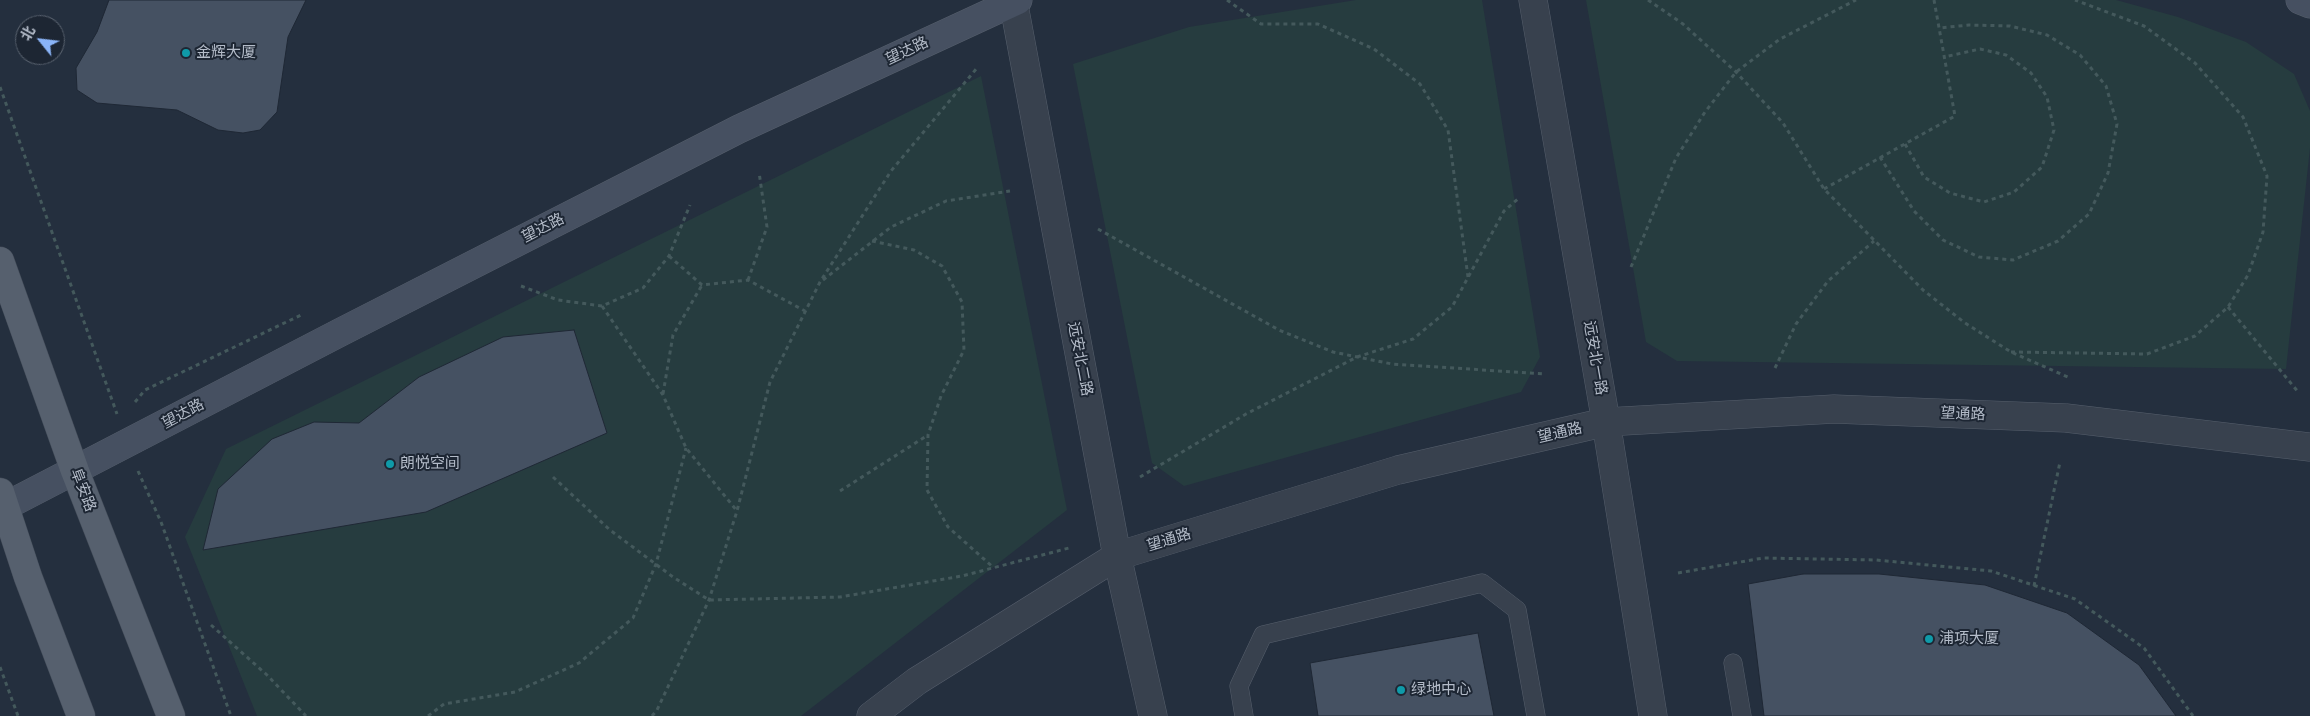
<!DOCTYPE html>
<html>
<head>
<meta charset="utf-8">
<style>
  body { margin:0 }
  #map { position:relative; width:2310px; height:716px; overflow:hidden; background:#242f3e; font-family:Cabin,"Noto Sans SC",sans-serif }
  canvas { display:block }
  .north { position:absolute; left:15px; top:15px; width:50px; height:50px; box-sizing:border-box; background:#1d2633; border:1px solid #59626f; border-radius:50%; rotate:299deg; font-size:14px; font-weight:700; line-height:20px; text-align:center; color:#b4bcc9 }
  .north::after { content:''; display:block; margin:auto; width:18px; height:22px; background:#8ab4f8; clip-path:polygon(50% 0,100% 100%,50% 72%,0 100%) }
</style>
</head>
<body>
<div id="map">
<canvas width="2310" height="716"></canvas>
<div class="north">北</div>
</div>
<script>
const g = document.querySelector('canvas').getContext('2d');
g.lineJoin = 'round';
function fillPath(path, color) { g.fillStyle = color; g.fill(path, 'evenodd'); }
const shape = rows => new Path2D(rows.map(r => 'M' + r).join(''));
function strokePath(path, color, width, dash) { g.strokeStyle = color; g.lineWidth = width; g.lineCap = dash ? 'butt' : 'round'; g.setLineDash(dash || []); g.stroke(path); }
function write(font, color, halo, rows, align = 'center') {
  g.font = font + ' Cabin,"Noto Sans SC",sans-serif'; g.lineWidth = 4; g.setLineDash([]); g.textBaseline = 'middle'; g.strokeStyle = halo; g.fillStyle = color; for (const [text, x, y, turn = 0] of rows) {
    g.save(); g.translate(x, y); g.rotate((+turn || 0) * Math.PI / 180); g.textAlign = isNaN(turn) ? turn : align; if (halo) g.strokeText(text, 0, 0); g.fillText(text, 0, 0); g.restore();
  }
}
const green = shape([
  [1356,0,1482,0,1540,357,1521,392,1184,486,1152,463,1073,64,1189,27],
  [1586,0,2116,0,2178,17,2246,42,2294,74,2310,111,2310,148,2286,369,1677,361,1646,342],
  [981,76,1067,510,801,716,257,716,185,537,226,449]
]);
const building = shape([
  [109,0,306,0,288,37,277,112,260,130,243,133,218,130,177,110,97,103,77,90,76,68,97,32,109,0],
  [574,330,607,433,426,512,203,550,218,489,272,439,314,422,359,423,419,377,503,337,574,330],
  [1803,574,1879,574,1985,585,2067,613,2139,665,2176,716,1764,716,1748,584,1803,574],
  [1478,633,1494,716,1318,716,1310,663,1478,633]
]);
const path = shape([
  [1227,0,1261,24,1318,24,1374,49,1420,84,1448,130,1468,277],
  [1648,0,1683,24,1736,72,1783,123,1824,189,1923,290,1965,323,2011,352,2070,378],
  [0,87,117,414],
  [1905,144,1924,177,1950,193,1984,202,2014,192,2042,167,2054,130,2047,97,2031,73,2006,55,1980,49,1944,57],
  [1880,157,1914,211,1943,240,1979,257,2013,260,2058,241,2089,214,2108,173,2117,124,2106,86,2080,55,2047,35,2010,26,1969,25,1939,28],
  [1824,189,1955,116,1934,0],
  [1098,229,1279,330,1333,352,1392,364,1545,374],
  [872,241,914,250,942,266,962,302,964,350,941,396,928,435,927,490,948,527,994,568],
  [669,256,702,285,748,280,805,311],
  [1631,267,1676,158,1705,112,1736,72,1780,39,1856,0],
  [748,280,767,227,759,172],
  [823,280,891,227,946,201,1010,191],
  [521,286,558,300,602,306,643,288,669,256,690,205],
  [602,306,663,395,686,448,737,511],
  [2228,307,2299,393],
  [2011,352,2147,354,2195,336,2228,307,2248,275,2263,232,2267,176,2243,117,2195,63,2144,26,2075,0],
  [1775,368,1796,324,1828,281,1874,241],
  [663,394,673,335,702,285],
  [135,402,145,390,301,315],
  [138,471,161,522,231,716],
  [553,477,610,530,673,577,709,600,840,597,962,576,1069,548],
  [1140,477,1246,414,1357,357,1413,339,1452,307,1504,211,1519,198],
  [840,491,928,435],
  [1678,573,1763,558,1876,560,1991,571,2075,599,2144,648,2193,716],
  [2034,586,2060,462],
  [211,625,267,675,306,716],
  [0,667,18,716],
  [428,716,444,704,515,692,579,663,633,618,656,564,686,448],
  [652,716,657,710,709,600,737,511,770,382,820,282,891,171,977,68]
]);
const lane = shape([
  [1733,663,1742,716],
  [1244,716,1239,686,1263,635,1482,583,1517,610,1536,716]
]);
const street = shape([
  [1013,0,1117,556,1153,716],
  [1533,0,1606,422,1653,716],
  [871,716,917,681,1117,556,1398,470,1606,422,1834,409,2066,418,2310,447]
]);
const secondary = shape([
  [2300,0,2310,4],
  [0,509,341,332,739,129,1018,0]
]);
const primary = shape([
  [0,261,75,471,171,716],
  [0,492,28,577,81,716]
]);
const markers = [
  [186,53,5,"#0f9aa8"],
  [390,464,5,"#0f9aa8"],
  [1929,639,5,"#0f9aa8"],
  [1401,690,5,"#0f9aa8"]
];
const streetNames = [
  ["望达路",907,51,-25],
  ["望达路",543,228,-27],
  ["远安北一路",1595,358,80],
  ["远安北二路",1080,359,79],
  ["望达路",183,414,-28],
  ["望通路",1963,414,2],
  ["望通路",1560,433,-13],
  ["阜安路",83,490,69],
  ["望通路",1169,540,-17]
];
const poiNames = [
  ["金辉大厦",196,53],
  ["朗悦空间",400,464],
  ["浦项大厦",1939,639],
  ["绿地中心",1411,690]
];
fillPath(green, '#263c3f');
fillPath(building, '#455162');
strokePath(building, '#1f2835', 1);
strokePath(lane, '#565f6c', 19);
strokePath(street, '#565f6c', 29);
strokePath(secondary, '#565f6c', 29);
strokePath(primary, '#414a57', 29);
strokePath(path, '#44595c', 3, [4, 4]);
strokePath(lane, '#38414e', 18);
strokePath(street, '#38414e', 28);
strokePath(secondary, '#465061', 28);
strokePath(primary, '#56606e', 28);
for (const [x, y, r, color] of markers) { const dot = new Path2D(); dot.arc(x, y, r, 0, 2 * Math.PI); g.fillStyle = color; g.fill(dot); strokePath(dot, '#1d2633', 2); }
write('15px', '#b4bcc9', '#1d2633', streetNames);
write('15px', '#b4bcc9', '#1d2633', poiNames, 'left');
</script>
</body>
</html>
